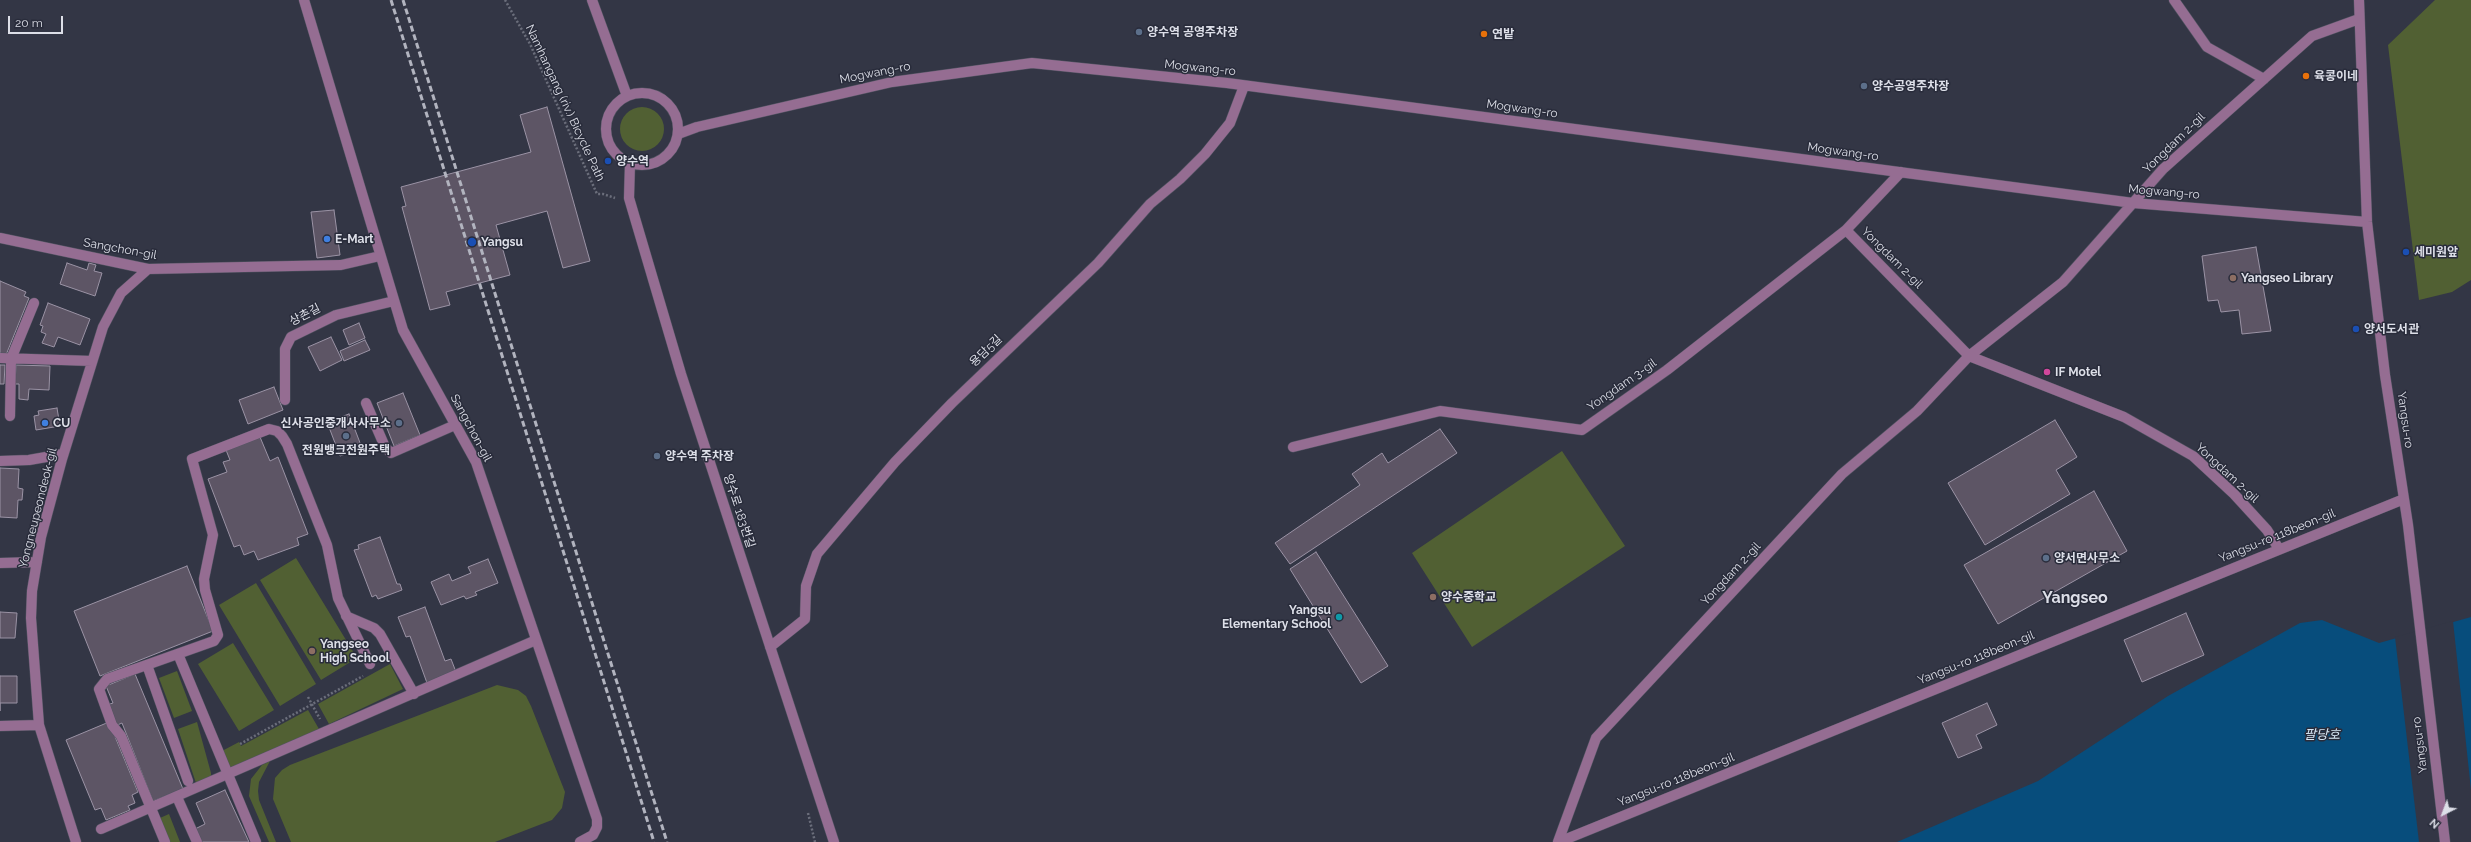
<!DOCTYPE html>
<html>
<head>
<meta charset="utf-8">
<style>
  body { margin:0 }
  #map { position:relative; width:2471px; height:842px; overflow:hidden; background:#333645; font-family:Raleway,sans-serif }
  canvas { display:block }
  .north { position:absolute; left:2423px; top:794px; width:40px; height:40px; -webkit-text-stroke:3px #292c3b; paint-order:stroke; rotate:222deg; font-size:11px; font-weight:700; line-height:16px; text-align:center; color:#dddfe8 }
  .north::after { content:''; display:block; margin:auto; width:14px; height:18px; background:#dddfe8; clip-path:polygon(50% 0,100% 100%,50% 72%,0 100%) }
  .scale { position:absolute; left:8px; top:16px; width:55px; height:18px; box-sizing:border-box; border:2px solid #dddfe8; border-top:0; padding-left:5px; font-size:12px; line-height:14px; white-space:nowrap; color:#dddfe8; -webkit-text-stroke:3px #292c3b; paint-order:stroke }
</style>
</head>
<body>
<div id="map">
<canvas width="2471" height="842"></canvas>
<div class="north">N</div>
<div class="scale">20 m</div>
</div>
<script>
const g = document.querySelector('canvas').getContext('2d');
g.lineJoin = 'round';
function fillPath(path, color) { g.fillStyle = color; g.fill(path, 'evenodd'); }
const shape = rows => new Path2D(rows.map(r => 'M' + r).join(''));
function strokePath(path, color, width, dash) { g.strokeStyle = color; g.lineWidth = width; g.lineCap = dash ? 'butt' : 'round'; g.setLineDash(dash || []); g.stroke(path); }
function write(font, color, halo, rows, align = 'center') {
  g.font = font + ' Raleway,"Noto Sans KR",sans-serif'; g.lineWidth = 3; g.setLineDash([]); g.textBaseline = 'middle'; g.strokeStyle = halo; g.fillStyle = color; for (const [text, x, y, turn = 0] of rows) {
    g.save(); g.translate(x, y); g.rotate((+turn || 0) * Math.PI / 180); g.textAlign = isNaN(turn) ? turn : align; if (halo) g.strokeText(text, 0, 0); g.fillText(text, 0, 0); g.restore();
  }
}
const green = shape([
  [2435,0,2471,0,2471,280,2452,292,2419,300,2388,45],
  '620 129a22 22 0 1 1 44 0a22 22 0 1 1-44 0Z',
  [1562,451,1625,546,1472,647,1412,553],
  [296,558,357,658,321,680,260,580],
  [256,583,316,684,280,706,219,605],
  [233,643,274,710,239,731,198,664],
  [390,664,403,689,329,724,318,704],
  [177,671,192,711,174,718,159,678],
  [497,685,518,690,526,696,531,706,565,792,562,808,552,820,495,842,291,842,273,799,275,778,282,770,290,765],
  [308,710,319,729,231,769,222,751,239,742,241,746],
  [197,722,211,773,211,778,196,783,178,729],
  [270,761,259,782,258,791,259,800,276,842,269,842,249,796,251,779,262,765],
  [169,814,180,842,170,842,160,818]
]);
const water = shape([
  [2471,617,2471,842,1897,842,2038,781,2168,696,2300,623,2322,620,2379,643]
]);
const pier = shape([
  [2453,621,2471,790,2471,842,2419,842,2395,637]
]);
const building = shape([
  [547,107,590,261,563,268,547,211,496,225,510,275,446,292,450,305,430,310,402,207,406,206,401,187,531,152,520,115,547,107],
  [334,210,340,255,317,258,311,212,334,210],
  [2256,247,2271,331,2242,334,2239,310,2221,312,2218,300,2208,301,2202,256,2256,247],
  [67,263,87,270,89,263,96,265,94,271,102,273,95,296,60,284,67,263],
  [0,281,26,292,24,296,29,298,6,355,0,353,0,281],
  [48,303,90,319,80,345,58,337,54,347,42,343,46,334,41,332,43,326,40,325,48,303],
  [359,323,365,338,349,345,343,330,359,323],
  [331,337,342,360,320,371,308,347,331,337],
  [365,340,370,350,344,361,340,351,365,340],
  [0,365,5,365,4,384,0,384,0,365],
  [16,365,50,366,49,390,29,389,28,400,19,399,19,384,15,384,16,365],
  [274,387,283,410,248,424,239,400,274,387],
  [403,393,420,435,394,446,377,403,403,393],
  [57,408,60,426,36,430,34,416,39,415,38,411,57,408],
  [349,414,362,448,340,456,327,422,349,414],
  [2055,420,2077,457,2056,470,2070,494,1985,545,1948,483,2055,420],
  [1440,429,1457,453,1290,564,1275,543,1360,485,1352,474,1382,453,1388,463,1440,429],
  [260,437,270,461,278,457,308,534,297,538,299,545,258,560,254,551,244,555,240,545,234,547,208,479,227,472,223,462,230,460,226,450,260,437],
  [0,468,19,469,18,488,23,489,22,500,18,500,17,518,0,517,0,468],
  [2094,491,2127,551,1998,624,1964,565,2094,491],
  [380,537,397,584,400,584,402,590,378,599,376,595,372,597,354,550,359,549,358,545,380,537],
  [1316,552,1388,666,1361,683,1290,569,1316,552],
  [488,559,498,583,475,592,477,595,466,599,464,596,441,605,431,582,449,574,452,581,471,573,468,567,488,559],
  [187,566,213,631,100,676,74,611,187,566],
  [425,607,445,661,451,659,456,672,427,683,410,636,406,637,398,617,425,607],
  [0,612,17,613,15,638,0,638,0,612],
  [2186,613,2204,655,2142,682,2124,640,2186,613],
  [135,674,183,789,153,801,122,723,115,726,107,705,113,703,106,686,135,674],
  [0,676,17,676,17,703,0,703,0,711,0,676],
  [1987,703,1997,725,1976,735,1982,748,1958,758,1942,723,1987,703],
  [109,722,138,792,132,795,135,803,128,806,130,810,106,820,101,808,95,810,66,740,109,722],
  [225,790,249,842,201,842,195,829,205,824,196,803,225,790]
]);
const path = shape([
  [505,0,530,44,597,194,603,194,615,198],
  [308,697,320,719],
  [240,744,363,676],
  [808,813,815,842]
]);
const minor = shape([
  [304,0,403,330,476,462,597,819,597,827,593,835,580,842],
  [592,0,627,96],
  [2174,0,2207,47,2264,79],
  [2359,0,2367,222,2385,375,2408,525,2445,842],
  '606 129a36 36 0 1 1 72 0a36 36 0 1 1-72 0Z',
  [678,134,697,127,892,82,1032,63,1227,83,2133,203,2367,222],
  [630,163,629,198,681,374,834,842],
  [1846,230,1969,356,2124,417,2193,456,2234,494,2267,530,2279,549],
  [0,238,148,269,341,265,380,256],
  [0,358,92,361],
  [285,400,285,349,291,337,336,315,394,301],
  [366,403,385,447,391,453,455,425],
  [10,416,11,359,34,303],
  [1293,447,1440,411,1582,430,1667,370,1846,230,1901,172],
  [0,461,29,460,63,454],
  [0,563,37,562],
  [346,616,374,628,380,634,414,694],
  [770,647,805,619,806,586,817,554,895,462,952,403,1098,263,1150,204,1180,179,1205,154,1230,123,1244,86],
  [178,654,256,842],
  [147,665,188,781],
  [0,726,39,725],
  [177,797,197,842],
  [101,829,536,640],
  [76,842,39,725,31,618,32,591,41,537,62,459,103,327,121,293,148,269],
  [165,842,121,736,112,725,99,689,107,679,214,641,218,635,205,590,204,579,213,535,192,459,269,429,277,431,282,436,287,444,327,545,338,598,370,664],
  [1558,842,1596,738,1842,474,1917,411,1969,356,2063,282,2163,169,2312,36,2359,19],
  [1559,842,2404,499]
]);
const rail = shape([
  [391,0,654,842],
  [403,0,667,842]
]);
const markers = [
  [1139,32,4,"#5c6f8a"],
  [1484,34,4,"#e8710a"],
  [2306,76,4,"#e8710a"],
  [1864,86,4,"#5c6f8a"],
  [608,161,4,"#1a4fb4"],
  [327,239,4,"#3f7fe0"],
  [472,242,5,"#1a4fb4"],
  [2406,252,4,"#1a4fb4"],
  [2233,278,4,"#8d6e63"],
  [2356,329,4,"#1a4fb4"],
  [2047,372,4,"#d1479c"],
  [45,423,4,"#3f7fe0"],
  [399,423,4,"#5c6f8a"],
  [346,436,4,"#5c6f8a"],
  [657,456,4,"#5c6f8a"],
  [2046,558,4,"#5c6f8a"],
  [1433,597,4,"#8d6e63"],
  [1339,617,4,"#0f9aa8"],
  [312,651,4,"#8d6e63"]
];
const poiNames = [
  ["양수역 공영주차장",1147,32],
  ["연밭",1492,34],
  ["육콩이네",2314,76],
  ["양수공영주차장",1872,86],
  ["양수역",616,161],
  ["E-Mart",335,239],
  ["Yangsu",481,242],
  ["세미원앞",2414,252],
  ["Yangseo Library",2241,278],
  ["양서도서관",2364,329],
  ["IF Motel",2055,372],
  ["CU",53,423],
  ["신사공인중개사사무소",391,423,"right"],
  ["전원뱅크전원주택",346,450,"center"],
  ["양수역 주차장",665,456],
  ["양서면사무소",2054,558],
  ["양수중학교",1441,597],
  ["Yangsu",1331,610,"right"],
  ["Elementary School",1331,624,"right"],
  ["Yangseo",320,644],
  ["High School",320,658]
];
const streetNames = [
  ["Mogwang-ro",1200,68,6],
  ["Mogwang-ro",875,73,-11],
  ["Namhangang (riv.) Bicycle Path",565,103,65],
  ["Mogwang-ro",1522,109,8],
  ["Yongdam 2-gil",2174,143,-44],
  ["Mogwang-ro",1843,152,8],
  ["Mogwang-ro",2164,192,5],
  ["Sangchon-gil",120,249,10],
  ["Yongdam 2-gil",1892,258,45],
  ["상촌길",305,315,-27],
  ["용담5길",986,351,-44],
  ["Yongdam 3-gil",1622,385,-35],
  ["Yangsu-ro",2405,420,82],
  ["Sangchon-gil",471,428,62],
  ["Yongdam 2-gil",2227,473,43],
  ["Yongneupeondeok-gil",38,508,-76],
  ["양수로 183번길",739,511,72],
  ["Yangsu-ro 118beon-gil",2277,536,-22],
  ["Yongdam 2-gil",1731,574,-47],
  ["Yangsu-ro 118beon-gil",1976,658,-22],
  ["Yangsu-ro",2420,745,-97],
  ["Yangsu-ro 118beon-gil",1676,780,-22]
];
const waterNames = [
  ["팔당호",2322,735]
];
const districtNames = [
  ["Yangseo",2075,598]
];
fillPath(green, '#516033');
fillPath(water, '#074d7c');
fillPath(pier, '#333645');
fillPath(building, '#5d5565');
strokePath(building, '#9b93a5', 1);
strokePath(minor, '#525462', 11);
strokePath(path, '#6b6e7b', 2.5, [2, 2]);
strokePath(minor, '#956d92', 10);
strokePath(rail, '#b2b4bf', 3, [6, 3]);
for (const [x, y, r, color] of markers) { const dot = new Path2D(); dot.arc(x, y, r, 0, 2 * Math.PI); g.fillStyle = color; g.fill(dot); strokePath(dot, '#292c3b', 1.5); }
write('bold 12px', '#dddfe8', '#292c3b', poiNames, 'left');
write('12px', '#dddfe8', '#292c3b', streetNames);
write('italic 13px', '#d7e7f5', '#292c3b', waterNames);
write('bold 16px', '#dddfe8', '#292c3b', districtNames);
</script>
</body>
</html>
